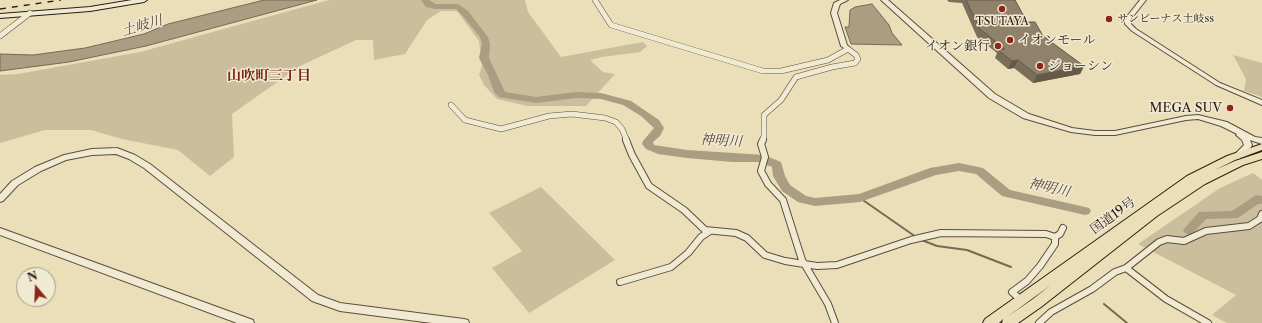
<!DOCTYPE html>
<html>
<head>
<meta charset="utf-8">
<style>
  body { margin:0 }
  #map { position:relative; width:1262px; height:323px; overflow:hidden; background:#eadfb9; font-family:"Libre Caslon Text",serif }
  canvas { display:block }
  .north { position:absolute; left:16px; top:267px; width:40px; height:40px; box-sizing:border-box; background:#f1ead2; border:1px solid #a39886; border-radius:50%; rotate:341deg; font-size:11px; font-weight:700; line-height:16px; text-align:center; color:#2d1c14 }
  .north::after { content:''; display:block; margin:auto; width:14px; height:18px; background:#8f2418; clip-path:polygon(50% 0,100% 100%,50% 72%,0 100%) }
</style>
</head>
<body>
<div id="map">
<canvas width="1262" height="323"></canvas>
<div class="north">N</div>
</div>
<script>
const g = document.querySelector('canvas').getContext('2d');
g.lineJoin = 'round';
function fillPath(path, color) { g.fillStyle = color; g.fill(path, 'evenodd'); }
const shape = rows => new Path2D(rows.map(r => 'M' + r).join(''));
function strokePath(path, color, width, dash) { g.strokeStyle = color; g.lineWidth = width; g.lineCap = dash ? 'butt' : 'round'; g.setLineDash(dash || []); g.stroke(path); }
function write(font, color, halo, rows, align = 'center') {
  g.font = font + ' "Libre Caslon Text","Noto Serif JP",serif'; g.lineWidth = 3; g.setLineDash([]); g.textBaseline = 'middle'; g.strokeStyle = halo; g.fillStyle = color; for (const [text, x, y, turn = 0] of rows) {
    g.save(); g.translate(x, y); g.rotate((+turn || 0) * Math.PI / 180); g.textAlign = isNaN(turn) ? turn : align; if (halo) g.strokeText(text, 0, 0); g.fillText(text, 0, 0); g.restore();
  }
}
const green = shape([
  [329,0,525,0,528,12,561,57,643,42,647,46,640,52,602,57,590,60,603,72,615,74,586,106,527,106,497,99,484,85,479,75,482,66,479,41,457,11,441,11,427,20,405,54,374,60,373,40,356,40,300,66,232,114,234,157,210,176,178,150,122,139,91,130,45,130,0,143,0,75,18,74,140,52],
  [1233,55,1262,63,1262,97,1244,91,1246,79],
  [1253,173,1262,180,1262,323,1227,323,1212,315,1236,295,1138,244,1220,188],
  [541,187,615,260,529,313,492,268,522,251,489,213]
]);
const water = shape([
  [264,0,317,0,146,46,69,62,0,71,0,54,33,55,85,48,144,34,168,24,264,0],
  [872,4,889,25,892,33,902,45,851,44,845,27,849,27,850,10,855,7,872,4]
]);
const stream = shape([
  [860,198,916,237],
  [919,239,937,246,967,250,1011,267],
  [1104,304,1127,323]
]);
const river = shape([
  [421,0,429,0,436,4,458,4,468,11,488,37,490,44,489,58,505,92,536,97,576,92,601,93,631,101,659,120,664,128,660,136,653,142,654,145,687,150,764,155,781,162,785,176,790,185,806,196,815,198,859,194,930,168,959,163,983,168,1010,190,1085,207,1089,208,1091,211,1089,214,1085,215,1002,196,976,174,959,171,936,175,860,202,815,206,798,202,782,191,773,176,772,167,759,162,732,162,687,158,658,154,646,149,642,144,643,141,654,128,641,116,623,105,601,99,576,98,536,103,499,97,494,92,488,75,479,58,482,44,480,37,462,15,456,9,435,9,426,7,421,0],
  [1256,195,1262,196,1262,204,1258,204,1238,218,1206,219,1193,233,1189,235,1185,233,1183,230,1199,212,1232,211,1256,195]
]);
const minorFar1 = shape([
  [595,0,611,25,763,71,781,71,828,60,848,49,856,55,858,59,855,63,832,67,796,77,781,100,764,115,764,136,762,141],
  [0,36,30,13],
  [451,105,465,120,501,129,549,116,572,114,605,118,616,122,622,129,627,141]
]);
const minor = shape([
  [626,140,632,155,649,186,684,210,705,230,736,233,747,238,765,255,785,261,817,266,837,265,911,240,941,233,1046,234,1055,237],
  [763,140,761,144,765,157,761,171,768,184,783,200,802,260,828,304,835,323],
  [1126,268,1166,299,1208,323],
  [620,282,671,267,688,253,701,237,710,231],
  [1021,300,1012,292,1027,281,1040,266,1055,244,1055,237,1060,234,1063,228],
  [1039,323,1051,312,1092,289,1115,272,1126,268,1159,242,1167,239,1184,241,1206,231,1249,226,1260,219,1262,214]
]);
const tertiary = shape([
  [840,0,848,0,840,4,837,13,847,45,851,49,848,51,841,46,831,13,834,3,840,0],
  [881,0,888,0,995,94,1029,114,1072,128,1095,131,1115,131,1186,116,1198,115,1227,122,1255,137,1262,138,1262,144,1250,140,1252,145,1251,147,1240,158,1237,159,1233,156,1244,145,1242,140,1236,135,1237,134,1221,126,1198,119,1186,120,1115,135,1095,135,1071,132,1023,118,989,98,881,0],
  [1140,0,1146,0,1131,19,1131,24,1136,29,1220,83,1262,100,1262,105,1216,85,1132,31,1125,24,1125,19,1140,0],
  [117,148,135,155,150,164,318,295,340,303,464,319,468,320,469,323,432,323,340,311,312,301,144,168,129,159,116,154,92,155,66,160,41,171,18,185,3,201,0,202,0,194,12,181,35,167,64,155,92,149,117,148],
  [0,228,253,320,254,323,237,323,0,235,0,228]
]);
const secondary = shape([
  [132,0,147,0,144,2,90,11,0,18,0,14,90,7,132,0]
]);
const trunk = shape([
  [1262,144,1262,150,1235,160,1215,170,1235,161,1262,152,1262,159,1243,165,1205,184,1157,216,1041,307,1018,323,1002,323,1003,319,999,323,983,323,985,319,1187,176,1227,156,1262,144],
  [1051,285,1033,299,1007,317,1051,285]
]);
const rail = shape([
  [0,9,61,0]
]);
const wall = shape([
  [947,0,1015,0,1027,22,1043,36,1084,66,1080,74,1033,83,1014,68,1008,69,995,58,997,53,977,37,962,3,949,2]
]);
const shadedWall = shape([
  [1018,60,1014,68,1008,69,1012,61],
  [1084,66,1080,74,1033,83,1037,75]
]);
const building = shape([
  [966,0,1015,0,1027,22,1035,22,1043,36,1084,66,1037,75,1018,60,1012,61,998,50,1005,49,980,29,966,0]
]);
const markers = [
  [1002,9,4,"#8f2418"],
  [1109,19,4,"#8f2418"],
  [1010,40,4,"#8f2418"],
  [998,46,4,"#8f2418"],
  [1040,66,4,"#8f2418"],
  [1230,108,4,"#8f2418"]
];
const farPoinames = [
  ["サンビーナス土岐ss",1117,19],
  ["TSUTAYA",1002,22,"center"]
];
const poiNames = [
  ["イオンモール",1018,40],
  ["イオン銀行",990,46,"right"],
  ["ジョーシン",1048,66],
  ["MEGA SUV",1222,108,"right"]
];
const streetNames = [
  ["国道19号",1113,216,-36]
];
const waterNames = [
  ["土岐川",142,26,-16],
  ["神明川",721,141,3],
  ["神明川",1049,188,13]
];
const neighbourhoodNames = [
  ["山吹町三丁目",269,76]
];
fillPath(green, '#cabe9d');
fillPath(water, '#aa9d81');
strokePath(water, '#786955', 1);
strokePath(stream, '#786955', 2);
fillPath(river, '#aa9d81');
strokePath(minorFar1, '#5c4d3d', 6);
strokePath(minor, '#5c4d3d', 8);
strokePath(tertiary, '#5c4d3d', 2);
strokePath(secondary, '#2d1c14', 2);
strokePath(trunk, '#2d1c14', 2);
strokePath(minorFar1, '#f1ead2', 5);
strokePath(minor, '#f1ead2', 6);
fillPath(tertiary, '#f1ead2');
fillPath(secondary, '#f1ead2');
fillPath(trunk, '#eadfb9');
strokePath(rail, '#2d1c14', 1.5, [6, 6]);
fillPath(wall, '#7b6f5b');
fillPath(shadedWall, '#645a4a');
fillPath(building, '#8f816a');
strokePath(building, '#645a4a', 1);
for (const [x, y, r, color] of markers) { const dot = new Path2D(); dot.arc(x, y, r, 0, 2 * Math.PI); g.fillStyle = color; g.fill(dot); strokePath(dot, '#f1ead2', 1.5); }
write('11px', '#2d1c14', '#f1ead2', farPoinames, 'left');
write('13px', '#2d1c14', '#f1ead2', poiNames, 'left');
write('13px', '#2d1c14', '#f1ead2', streetNames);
write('italic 14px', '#59493a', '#f1ead2', waterNames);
write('bold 14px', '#7a1f14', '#f1ead2', neighbourhoodNames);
</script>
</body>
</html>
